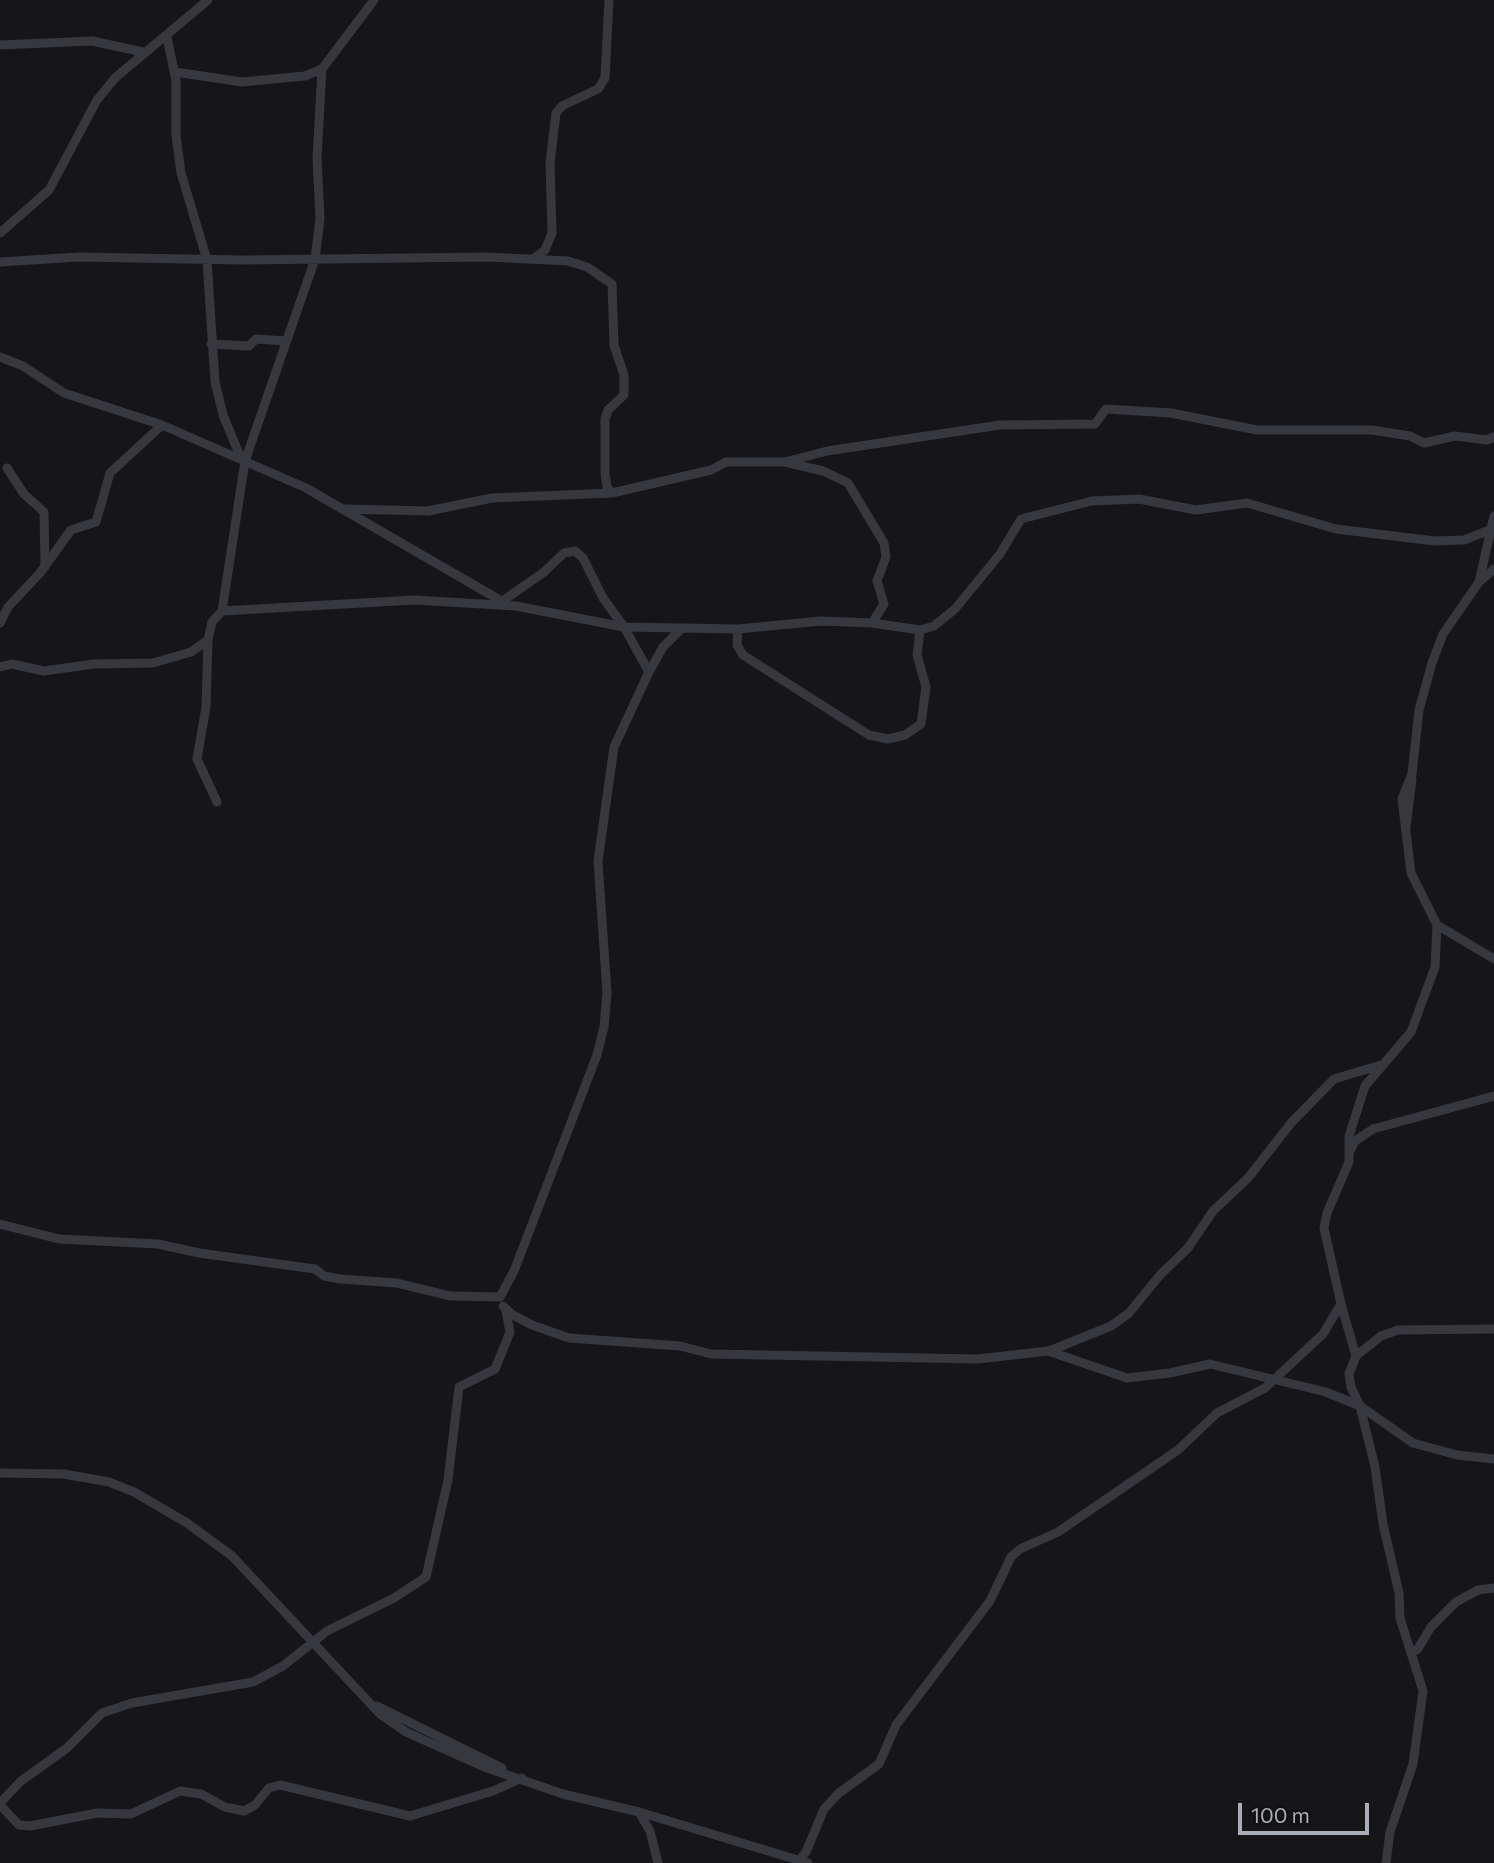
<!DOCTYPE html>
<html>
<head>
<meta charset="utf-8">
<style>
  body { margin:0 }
  #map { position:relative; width:1494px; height:1863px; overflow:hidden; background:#161618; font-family:Commissioner,sans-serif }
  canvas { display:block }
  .scale { position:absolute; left:1238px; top:1803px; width:131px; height:32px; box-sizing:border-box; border:4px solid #a8adb8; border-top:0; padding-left:9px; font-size:21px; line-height:24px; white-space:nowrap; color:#a8adb8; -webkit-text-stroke:5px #111113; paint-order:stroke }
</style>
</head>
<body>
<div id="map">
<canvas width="1494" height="1863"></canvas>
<div class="scale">100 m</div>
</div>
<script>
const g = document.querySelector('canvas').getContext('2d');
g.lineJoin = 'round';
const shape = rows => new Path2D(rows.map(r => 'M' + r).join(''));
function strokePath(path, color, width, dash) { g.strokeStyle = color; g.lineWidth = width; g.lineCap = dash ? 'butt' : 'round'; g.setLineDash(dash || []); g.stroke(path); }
const minor = shape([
  [167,37,176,81,176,135,181,173,207,260,215,382,223,415,240,456],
  [0,45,92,41,143,52],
  [175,72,242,82,305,76,322,69,374,0],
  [0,233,49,190,97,100,115,78,208,0],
  [533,259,545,250,552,233,550,163,556,113,562,106,598,89,605,78,609,0],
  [0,262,79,257,242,260,488,257,568,261,587,267,612,284,614,345,624,375,624,395,608,410,605,419,605,473,607,487,612,493],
  [211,344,249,346,256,339,286,341],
  [0,357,23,366,64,393,162,425,306,488,505,603],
  [785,462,827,451,1000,425,1095,424,1106,409,1171,413,1257,430,1372,430,1410,436,1424,443,1455,436,1487,440,1494,437],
  [7,468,24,494,44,512,45,567],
  [346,509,428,511,492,498,612,493,711,470,726,462,785,462,823,471,848,483,884,543,886,557,877,581,884,604,872,623],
  [1479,582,1494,569],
  [501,602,544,572,564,553,575,551,583,558,603,598,624,627,649,672],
  [222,611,414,600,516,606,624,627,738,629,821,621,872,623,920,630,934,626,955,609,1000,554,1021,519,1092,501,1139,499,1196,510,1247,503,1336,529,1435,541,1464,540,1492,529],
  [0,623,8,607,40,573,71,530,96,522,110,473,162,425],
  [738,629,737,645,743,655,869,735,888,739,905,735,921,724,926,687,917,655,920,630],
  [208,640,206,707,197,759,217,802],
  [0,667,12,664,44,671,94,664,153,663,191,652,208,640,212,622,222,611,245,461,315,259,320,219,317,158,322,69],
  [1406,827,1412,779],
  [1437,925,1494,959],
  [1350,1151,1355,1141,1373,1129,1494,1096],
  [0,1224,59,1239,158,1244,199,1253,315,1269,324,1276,340,1279,397,1283,451,1296,500,1297,514,1271,597,1055,604,1027,607,993,598,861,614,747,649,672,663,647,680,630],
  [503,1306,513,1315,532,1325,569,1338,680,1346,711,1354,978,1359,1048,1351,1127,1378,1170,1373,1210,1364,1326,1392,1360,1406,1413,1443,1457,1455,1494,1459],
  [1049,1351,1111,1326,1129,1313,1160,1275,1188,1248,1213,1211,1248,1178,1291,1123,1334,1079,1381,1065],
  [1356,1356,1381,1336,1398,1330,1494,1329],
  [0,1473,64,1474,109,1482,134,1492,187,1523,232,1556,380,1714,406,1732,484,1767,563,1794,639,1812,808,1863],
  [1417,1650,1431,1627,1456,1602,1478,1590,1494,1588],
  [377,1706,502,1768],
  [0,1803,21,1781,67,1748,102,1713,132,1703,253,1682,283,1666,327,1631,394,1598,426,1577,448,1480,459,1387,495,1369,510,1332,506,1311],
  [0,1805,19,1825,30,1826,97,1813,131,1814,180,1791,201,1794,225,1807,244,1811,255,1805,269,1788,280,1785,410,1816,493,1791,522,1778],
  [639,1812,650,1831,658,1863],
  [797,1863,806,1852,824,1809,839,1793,879,1764,896,1725,990,1601,1011,1557,1020,1549,1058,1532,1178,1450,1217,1413,1265,1388,1323,1334,1341,1304],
  [1386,1863,1390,1832,1413,1764,1423,1691,1400,1618,1399,1593,1383,1524,1375,1467,1360,1406,1351,1387,1349,1374,1356,1356,1341,1304,1324,1228,1327,1213,1349,1162,1349,1136,1365,1086,1411,1032,1435,967,1437,925,1411,873,1402,799,1412,774,1419,710,1432,663,1443,634,1479,582,1494,516]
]);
strokePath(minor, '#37383d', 9);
</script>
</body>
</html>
